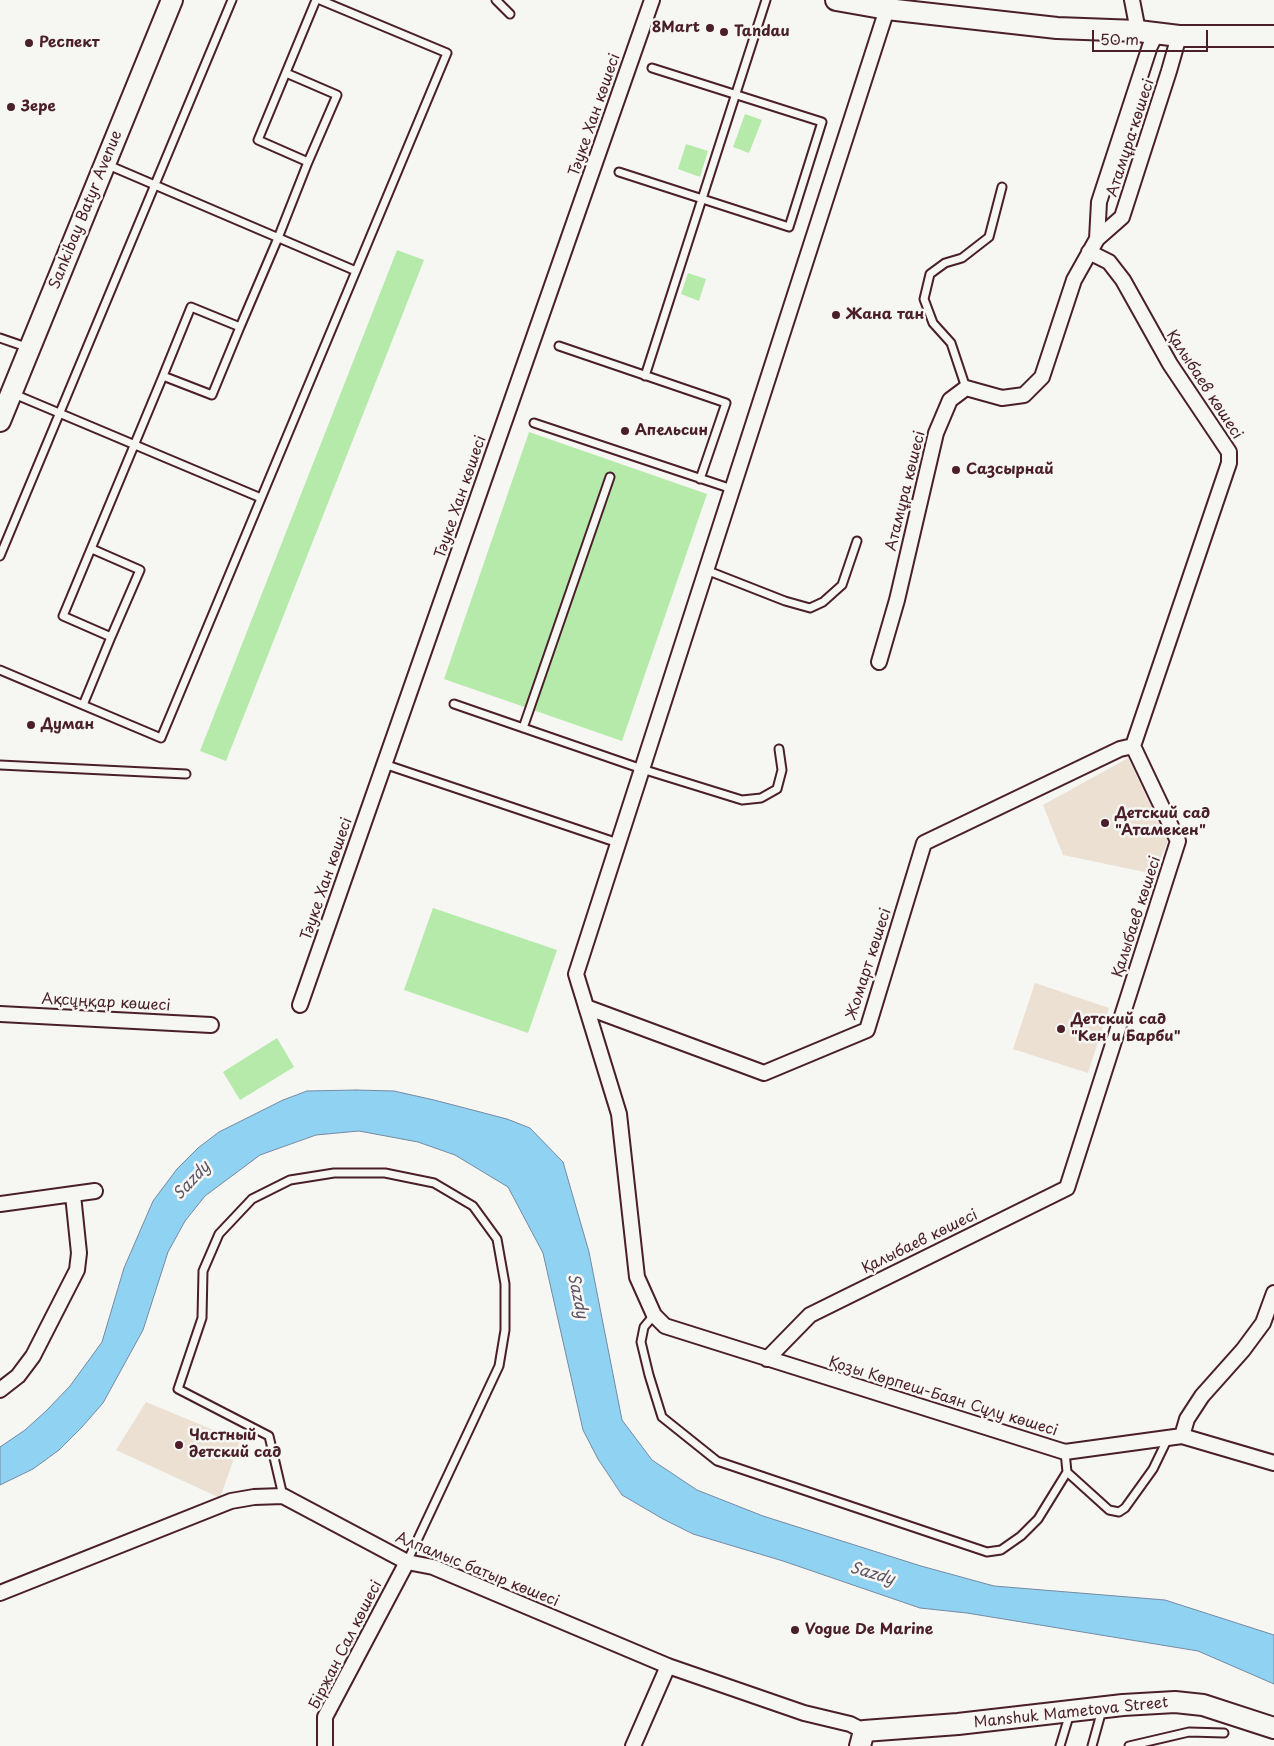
<!DOCTYPE html>
<html>
<head>
<meta charset="utf-8">
<style>
  body { margin:0 }
  #map { position:relative; width:1274px; height:1746px; overflow:hidden; background:#f6f6f2; font-family:"Playpen Sans",sans-serif }
  canvas { display:block }
  .scale { position:absolute; left:1092px; top:30px; width:116px; height:22px; box-sizing:border-box; border:2px solid #4a1f2b; border-top:0; padding-left:6px; font-size:15px; line-height:18px; white-space:nowrap; color:#4a1f2b; -webkit-text-stroke:4px #f6f6f2; paint-order:stroke }
</style>
</head>
<body>
<div id="map">
<canvas width="1274" height="1746"></canvas>
<div class="scale">50 m</div>
</div>
<script>
const g = document.querySelector('canvas').getContext('2d');
g.lineJoin = 'round';
function fillPath(path, color) { g.fillStyle = color; g.fill(path, 'evenodd'); }
const shape = rows => new Path2D(rows.map(r => 'M' + r).join(''));
function strokePath(path, color, width, dash) { g.strokeStyle = color; g.lineWidth = width; g.lineCap = dash ? 'butt' : 'round'; g.setLineDash(dash || []); g.stroke(path); }
function write(font, color, halo, rows, align = 'center') {
  g.font = font + ' "Playpen Sans",sans-serif'; g.lineWidth = 5; g.setLineDash([]); g.textBaseline = 'middle'; g.strokeStyle = halo; g.fillStyle = color; for (const [text, x, y, turn = 0] of rows) {
    g.save(); g.translate(x, y); g.rotate((+turn || 0) * Math.PI / 180); g.textAlign = isNaN(turn) ? turn : align; if (halo) g.strokeText(text, 0, 0); g.fillText(text, 0, 0); g.restore();
  }
}
const built = shape([
  [1128,758,1168,841,1154,874,1063,855,1043,805],
  [1035,983,1109,1008,1088,1073,1013,1049],
  [146,1402,240,1441,220,1498,116,1450]
]);
const green = shape([
  [745,114,762,120,749,153,733,147],
  [686,144,708,151,700,177,678,169],
  [397,250,424,260,226,761,200,751],
  [688,273,706,279,699,301,681,294],
  [529,432,707,494,622,741,444,679],
  [433,908,557,950,528,1033,404,990],
  [277,1038,294,1067,240,1100,223,1072]
]);
const water = shape([
  [356,1090,394,1091,434,1100,507,1119,530,1128,563,1162,589,1252,622,1420,652,1460,697,1490,763,1516,921,1566,994,1586,1165,1600,1274,1635,1274,1684,1198,1651,967,1613,920,1608,783,1561,693,1534,663,1519,622,1495,598,1459,583,1430,543,1253,508,1187,455,1155,418,1142,359,1131,316,1135,260,1155,205,1196,185,1221,168,1252,143,1330,103,1403,82,1427,59,1450,33,1469,0,1485,0,1447,25,1430,46,1411,70,1386,102,1342,124,1268,153,1201,177,1169,198,1148,219,1132,283,1100,307,1091,356,1090]
]);
const lane = shape([
  [496,0,510,14],
  [286,73,337,95,308,162,258,140,316,0],
  [108,165,356,271],
  [619,172,789,227,822,122,652,68],
  [191,307,240,327,212,395,163,376,191,307],
  [240,327,278,238,308,162],
  [0,338,29,348],
  [559,346,726,403,700,479],
  [645,376,766,0],
  [966,388,951,343,933,323,924,299,930,274,945,263,962,258,989,237,1002,187],
  [14,394,261,498],
  [534,423,732,489],
  [92,549,140,570,111,637,63,616,163,376],
  [0,556,232,0],
  [706,570,785,601,810,608,823,602,842,585,857,541],
  [0,670,161,738,447,53,320,0],
  [454,704,642,769,742,800,761,798,777,789,782,770,779,749],
  [83,705,111,637],
  [523,728,610,477],
  [384,764,618,843],
  [0,765,186,774],
  [654,1315,644,1327,641,1342,649,1375,662,1417,717,1461,987,1552,1001,1550,1021,1536,1038,1519,1067,1472,1065,1452],
  [1067,1472,1109,1510,1119,1512,1125,1508,1153,1469,1168,1438],
  [283,1496,269,1436,178,1389,202,1318,203,1271,219,1234,252,1199,290,1180,334,1173,385,1173,434,1183,473,1206,497,1239,505,1284,505,1330,499,1366,407,1562],
  [1060,1746,1070,1713],
  [1092,1746,1102,1710],
  [1129,1746,1189,1732,1224,1733]
]);
const street = shape([
  [1132,0,1138,31],
  [887,9,576,974,619,1114,637,1277,654,1315,665,1326,1065,1452,1182,1436,1274,1463],
  [1097,239,1099,202,1150,46,1156,34],
  [879,662,897,600,936,433,950,400,966,388,1002,398,1024,395,1042,377,1074,280,1097,239,1122,217,1169,71,1179,36],
  [300,1005,652,0],
  [586,1007,764,1073,867,1030,924,843,1120,749,1133,746],
  [0,1014,211,1025],
  [0,1204,95,1191],
  [767,1359,810,1315,1067,1188,1178,841,1133,746,1229,463,1229,452,1170,364,1123,280,1109,262,1089,252],
  [0,1390,18,1376,33,1356,77,1270,79,1253,73,1195],
  [1182,1436,1187,1419,1202,1396,1243,1350,1263,1323,1274,1293],
  [0,1593,231,1501,254,1497,283,1496,407,1562,433,1567,668,1666,804,1713,850,1724,864,1731],
  [325,1746,325,1717,407,1562],
  [633,1746,668,1666]
]);
const secondary = shape([
  [836,0,887,9,1057,28,1138,31,1179,36,1274,36],
  [0,421,172,0],
  [860,1746,864,1731,958,1724,1123,1705,1175,1702,1203,1705,1274,1728]
]);
const markers = [
  [710,28,5,"#4a1f2b"],
  [724,32,5,"#4a1f2b"],
  [29,43,5,"#4a1f2b"],
  [11,107,5,"#4a1f2b"],
  [836,315,5,"#4a1f2b"],
  [625,431,5,"#4a1f2b"],
  [956,470,5,"#4a1f2b"],
  [31,725,5,"#4a1f2b"],
  [1105,823,5,"#4a1f2b"],
  [1061,1029,5,"#4a1f2b"],
  [179,1445,5,"#4a1f2b"],
  [795,1630,5,"#4a1f2b"]
];
const poiNames = [
  ["8Mart",700,28,"right"],
  ["Tandau",734,32],
  ["Респект",39,43],
  ["Зере",21,107],
  ["Жана тан",846,315],
  ["Апельсин",635,431],
  ["Сазсырнай",966,470],
  ["Думан",41,725],
  ["Детский сад",1115,814],
  ["\"Атамекен\"",1115,831],
  ["Детский сад",1071,1020],
  ["\"Кен и Барби\"",1071,1037],
  ["Частный",189,1436],
  ["детский сад",189,1453],
  ["Vogue De Marine",805,1630]
];
const streetNames = [
  ["Тәуке Хан көшесі",595,115,-71],
  ["Атамұра көшесі",1131,138,-72],
  ["Sankibay Batyr Avenue",86,210,-68],
  ["Қалыбаев көшесі",1204,385,57],
  ["Атамұра көшесі",906,491,-76],
  ["Тәуке Хан көшесі",461,497,-71],
  ["Тәуке Хан көшесі",327,879,-71],
  ["Қалыбаев көшесі",1137,917,-72],
  ["Жомарт көшесі",869,964,-72],
  ["Ақсұңқар көшесі",106,1003,3],
  ["Қалыбаев көшесі",920,1242,-26],
  ["Қозы Көрпеш-Баян Сұлу көшесі",943,1397,17],
  ["Алпамыс батыр көшесі",477,1570,22],
  ["Біржан Сал көшесі",346,1645,-63],
  ["Manshuk Mametova Street",1071,1713,-6]
];
const waterNames = [
  ["Sazdy",192,1181,-47],
  ["Sazdy",577,1296,78],
  ["Sazdy",872,1574,16]
];
fillPath(built, '#ece0d2');
fillPath(green, '#b6eaab');
fillPath(water, '#90d2f2');
strokePath(water, '#748aa2', 1);
strokePath(lane, '#4a1f2b', 11);
strokePath(street, '#4a1f2b', 18);
strokePath(secondary, '#4a1f2b', 24);
strokePath(lane, '#f6f6f2', 7);
strokePath(street, '#f6f6f2', 14);
strokePath(secondary, '#f6f6f2', 20);
for (const [x, y, r, color] of markers) { const dot = new Path2D(); dot.arc(x, y, r, 0, 2 * Math.PI); g.fillStyle = color; g.fill(dot); strokePath(dot, '#f6f6f2', 2); }
write('bold 15px', '#4a1f2b', '#f6f6f2', poiNames, 'left');
write('15px', '#4a1f2b', '#f6f6f2', streetNames);
write('italic 16px', '#5f5567', '#f6f6f2', waterNames);
</script>
</body>
</html>
